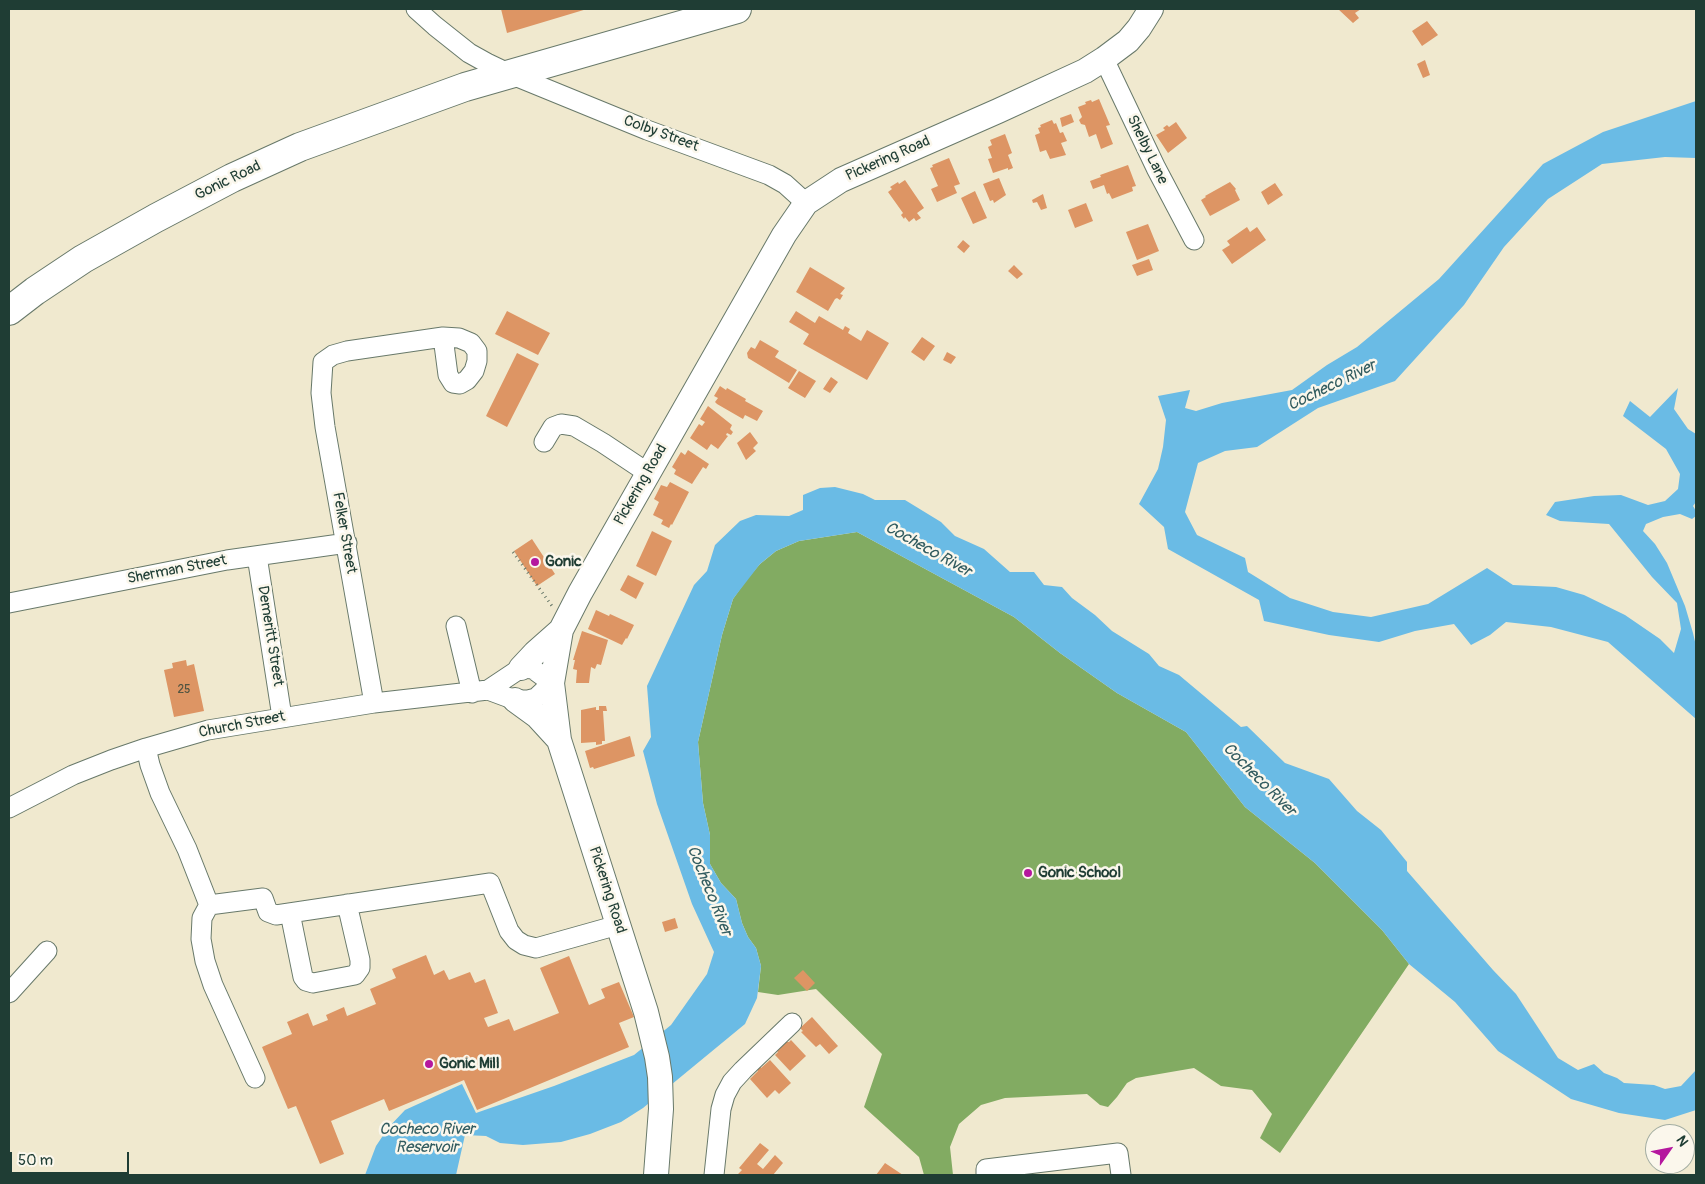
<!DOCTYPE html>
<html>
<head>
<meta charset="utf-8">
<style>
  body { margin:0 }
  #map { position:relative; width:1705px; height:1184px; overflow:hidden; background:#f0e9cf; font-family:Pangolin,sans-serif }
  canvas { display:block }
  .frame { position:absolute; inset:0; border:10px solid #1f3d34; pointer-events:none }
  .north { position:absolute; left:1645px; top:1124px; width:50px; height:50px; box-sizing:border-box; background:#fbf7ec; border:1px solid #a3ada2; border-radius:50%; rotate:57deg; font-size:14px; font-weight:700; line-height:20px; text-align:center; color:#1f3d34 }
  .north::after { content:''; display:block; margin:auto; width:18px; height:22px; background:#b5179e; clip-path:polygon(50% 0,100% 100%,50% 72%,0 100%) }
  .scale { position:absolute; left:10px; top:1152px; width:119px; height:22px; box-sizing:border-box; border:2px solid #1f3d34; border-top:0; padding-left:6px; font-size:15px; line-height:18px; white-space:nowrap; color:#1f3d34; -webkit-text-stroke:4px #fbf7ec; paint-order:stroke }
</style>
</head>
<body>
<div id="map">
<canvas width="1705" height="1184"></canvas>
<div class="frame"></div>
<div class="north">N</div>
<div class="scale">50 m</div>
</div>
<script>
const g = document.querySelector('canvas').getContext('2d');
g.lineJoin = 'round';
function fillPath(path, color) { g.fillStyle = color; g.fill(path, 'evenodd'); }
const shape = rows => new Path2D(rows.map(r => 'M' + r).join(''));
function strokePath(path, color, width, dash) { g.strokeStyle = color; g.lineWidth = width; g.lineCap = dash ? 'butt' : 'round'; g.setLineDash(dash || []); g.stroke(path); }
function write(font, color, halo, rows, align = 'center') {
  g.font = font + ' Pangolin,sans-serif'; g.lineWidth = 5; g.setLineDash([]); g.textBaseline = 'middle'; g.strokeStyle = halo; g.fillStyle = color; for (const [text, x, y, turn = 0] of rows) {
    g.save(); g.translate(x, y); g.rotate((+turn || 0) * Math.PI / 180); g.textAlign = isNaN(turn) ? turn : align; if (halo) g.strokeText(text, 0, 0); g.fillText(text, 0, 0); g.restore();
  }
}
const forest = shape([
  [857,532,1014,617,1060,653,1117,693,1186,732,1245,807,1315,863,1382,930,1409,964,1280,1153,1260,1138,1272,1114,1252,1090,1221,1086,1194,1068,1136,1078,1127,1083,1117,1097,1108,1107,1100,1105,1087,1094,1005,1098,981,1105,959,1124,950,1147,953,1175,924,1175,919,1157,864,1107,882,1054,816,989,778,995,758,992,761,966,756,948,748,937,742,923,736,899,721,883,710,864,710,835,703,803,698,742,722,635,733,599,747,579,760,564,776,551,799,541]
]);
const water = shape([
  [1696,101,1696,158,1665,157,1602,164,1548,199,1504,247,1464,305,1395,381,1318,408,1257,447,1225,451,1198,463,1185,512,1197,535,1245,558,1248,572,1290,598,1333,612,1371,617,1428,604,1487,568,1513,585,1556,587,1584,595,1625,615,1660,639,1674,653,1681,629,1677,603,1652,577,1609,524,1560,521,1546,515,1555,502,1594,496,1621,495,1648,505,1665,501,1678,489,1680,474,1666,449,1623,416,1630,401,1650,417,1678,388,1674,409,1688,429,1696,434,1696,502,1693,506,1696,511,1696,516,1692,519,1680,514,1663,517,1646,524,1643,531,1655,544,1667,563,1685,606,1693,633,1696,646,1696,719,1608,642,1551,627,1506,622,1490,635,1471,645,1454,624,1415,631,1379,642,1329,635,1264,621,1259,600,1168,549,1164,527,1139,504,1158,469,1163,447,1166,420,1158,396,1190,390,1185,408,1196,411,1222,403,1292,390,1327,365,1357,347,1439,279,1543,164,1603,132],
  [835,487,863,494,875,500,905,500,941,522,955,536,984,549,1010,572,1034,572,1044,585,1062,587,1072,598,1095,615,1112,631,1149,654,1159,666,1179,675,1241,727,1247,726,1285,763,1329,779,1357,811,1381,830,1407,862,1407,871,1493,970,1516,994,1558,1058,1578,1070,1594,1064,1604,1073,1617,1078,1624,1083,1654,1085,1665,1089,1681,1086,1696,1070,1696,1110,1665,1120,1619,1113,1571,1099,1498,1051,1455,1002,1409,964,1382,930,1315,863,1245,807,1186,732,1117,693,1060,653,1014,617,857,532,799,541,776,551,760,564,733,599,722,635,698,742,703,803,710,835,710,864,721,883,736,899,742,923,748,937,756,948,761,966,757,998,745,1024,643,1108,621,1122,590,1134,561,1142,523,1145,500,1143,486,1136,465,1135,456,1175,365,1175,376,1146,388,1128,405,1110,462,1084,476,1113,554,1086,634,1055,671,1025,707,974,714,952,692,904,657,804,643,751,651,737,647,686,694,585,707,571,715,545,740,521,756,515,789,516,803,510,803,495,820,488]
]);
const building = shape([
  [501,9,587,9,507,33],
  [1338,9,1361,9,1355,13,1359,18,1353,23],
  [1427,21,1438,35,1422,46,1412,31],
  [1425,60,1430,75,1423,78,1417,64],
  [1099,99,1110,125,1106,126,1113,144,1101,149,1096,134,1089,137,1085,125,1081,124,1079,120,1082,117,1078,107,1086,104,1085,102,1091,100,1092,102],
  [1071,114,1074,122,1062,127,1060,118],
  [1052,120,1054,124,1056,123,1060,133,1063,132,1067,141,1061,143,1066,155,1050,159,1046,150,1040,152,1035,135,1040,133,1038,128,1041,127,1040,125],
  [1176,122,1187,138,1168,153,1156,135,1165,130,1163,128,1167,125,1169,127],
  [1005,134,1012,153,1008,155,1013,168,1008,170,1008,168,993,173,988,159,992,158,988,147,992,145,990,140],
  [949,158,960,184,954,186,957,193,937,202,931,189,938,186,930,168,933,167,932,165],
  [1128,165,1136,186,1132,187,1133,191,1112,199,1109,193,1107,194,1104,185,1093,189,1090,181,1101,177,1100,175],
  [999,178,1006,195,994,203,993,200,990,201,983,184],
  [905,180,924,208,917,213,921,218,916,221,914,218,909,222,905,217,904,219,901,215,903,213,888,192,892,189,890,187,898,182,899,184],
  [1230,182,1236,189,1235,190,1240,200,1210,216,1201,200,1206,197,1205,196],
  [1275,183,1283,195,1268,205,1261,192],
  [975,191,987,218,973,224,961,198],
  [1043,194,1047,208,1041,210,1037,202,1033,203,1032,200],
  [1086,203,1093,221,1075,228,1068,210],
  [1148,224,1159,251,1137,260,1126,232],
  [1247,227,1250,232,1257,227,1266,240,1232,264,1222,250,1230,245,1227,241],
  [963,240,970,246,964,253,957,247],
  [1149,259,1153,270,1137,276,1132,265],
  [1014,265,1023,274,1017,279,1008,271],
  [810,267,845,288,840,294,843,295,840,300,837,298,835,299,828,311,796,292],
  [507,311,550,333,538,355,495,334],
  [796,311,815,323,819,316,843,330,845,326,850,329,848,333,861,341,867,330,889,343,867,380,803,344,809,334,789,322],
  [922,337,935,346,924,361,911,352],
  [760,340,779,351,775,357,797,370,789,383,748,358,747,353,751,347,755,349],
  [947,352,956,357,951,364,943,360],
  [517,353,539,364,507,427,486,416],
  [799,371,816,381,805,398,788,388],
  [831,377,838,382,830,393,823,389],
  [720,386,726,390,727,388,746,399,745,401,763,411,757,421,745,415,743,419,717,404,715,402,718,398,714,396],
  [708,406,732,425,730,429,733,432,731,435,727,433,726,435,728,436,718,449,711,444,707,450,690,438,699,424,702,426,705,422,700,419],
  [750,432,758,443,753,448,756,451,746,460,737,443],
  [688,450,709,464,706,469,703,467,692,484,674,474,676,470,672,467,681,452,685,455],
  [670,482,689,492,672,525,671,524,669,528,661,524,663,520,653,515,659,502,654,499,661,485,667,487],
  [652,531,672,541,656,576,636,566],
  [532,539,555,574,537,586,514,551],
  [628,575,644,583,636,599,620,590],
  [596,610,609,616,610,614,634,625,627,639,626,638,622,645,588,629],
  [582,631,608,640,601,665,597,664,595,669,591,667,589,683,576,683,577,670,573,669,575,660,573,660],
  [186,660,187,666,194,664,204,711,174,717,164,670,173,668,172,663],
  [599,706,606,706,607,711,603,711,605,741,602,741,602,744,596,745,596,742,581,743,581,710,596,707,596,710,599,710],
  [630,736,635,756,594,769,593,767,590,768,585,751],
  [675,918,678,928,665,932,662,922],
  [426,955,434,975,444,970,449,980,470,972,475,983,485,979,498,1013,484,1018,488,1027,509,1019,514,1031,559,1013,540,968,569,956,589,1005,605,998,601,989,619,982,634,1017,619,1023,629,1047,477,1110,464,1080,389,1111,384,1099,331,1121,344,1154,320,1164,296,1106,288,1109,262,1047,292,1034,287,1022,308,1013,313,1026,328,1020,326,1015,344,1007,347,1016,376,1004,370,989,396,978,392,969],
  [803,970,815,983,807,991,794,978],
  [812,1017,838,1046,829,1054,820,1044,816,1047,801,1032,803,1031,800,1028],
  [791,1040,806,1056,790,1071,775,1055,778,1052,776,1050,784,1042,789,1042],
  [770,1060,791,1083,779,1094,775,1090,767,1098,750,1079,758,1071,757,1069,760,1066,761,1068],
  [760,1143,769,1150,757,1164,763,1169,775,1155,783,1163,773,1175,737,1175,742,1170,739,1168],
  [885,1163,903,1175,876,1175]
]);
const path = shape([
  [513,552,552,606]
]);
const minor = shape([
  [416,9,435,26,469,53,487,63,510,74,647,130,769,175,785,184,806,203],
  [1104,59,1156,168,1194,240],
  [544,442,553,427,561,424,574,426,603,443,648,473],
  [257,556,282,717],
  [9,603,227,560,347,543],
  [456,626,472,693],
  [374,703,325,427,321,393,323,362,333,355,347,351,443,337,459,338,471,343,477,351,477,361,474,371,467,380,460,384,453,383,448,375,443,337],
  [146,748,150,765,160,793,187,849,209,905,263,898,268,912,276,915,490,883,509,931,516,940,524,945,536,948,618,925],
  [9,808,73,775,111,760,146,748,208,730,374,703,488,690,521,668,533,669,552,683,536,698,528,700,515,700,488,690],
  [209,905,202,918,201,939,205,961,213,985,255,1078],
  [290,913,303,977,306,981,313,983,355,975,360,968,360,960,347,904],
  [9,993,47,951],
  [714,1175,721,1109,725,1095,732,1082,743,1070,792,1023],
  [986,1175,986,1169,1118,1153,1121,1175]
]);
const major = shape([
  [521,668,535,653,561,630],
  [515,700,537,716,559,740],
  [656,1175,661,1109,660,1077,657,1057,646,1012,559,740,552,683,561,630,580,593,784,235,806,203,841,180,998,111,1085,71,1104,59,1128,41,1139,28,1151,9]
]);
const highway = shape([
  [9,311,35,291,83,259,156,218,232,178,300,147,465,87,737,9]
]);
const markers = [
  [535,562,5,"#b5179e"],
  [1028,873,5,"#b5179e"],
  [429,1064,5,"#b5179e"]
];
const numberNames = [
  ["25",184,690]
];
const streetNames = [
  ["Colby Street",661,134,20],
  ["Shelby Lane",1147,150,64],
  ["Pickering Road",888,159,-24],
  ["Gonic Road",228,181,-26],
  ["Pickering Road",641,485,-60],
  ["Felker Street",344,533,80],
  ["Sherman Street",177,570,-11],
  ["Demeritt Street",270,636,81],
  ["Church Street",242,725,-11],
  ["Pickering Road",607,890,72]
];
const poiNames = [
  ["Gonic",545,562],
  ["Gonic School",1038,873],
  ["Gonic Mill",439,1064]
];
const waterNames = [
  ["Cocheco River",1332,386,-26],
  ["Cocheco River",928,550,29],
  ["Cocheco River",1259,780,45],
  ["Cocheco River",709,891,68],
  ["Cocheco River",427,1130],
  ["Reservoir",427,1148]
];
fillPath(forest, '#82ab62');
fillPath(water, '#6abbe5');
fillPath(building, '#dd9564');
strokePath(minor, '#68796a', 21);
strokePath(major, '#68796a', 26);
strokePath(highway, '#68796a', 30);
strokePath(path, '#68796a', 3, [1, 4]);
strokePath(minor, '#fff', 19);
strokePath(major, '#fff', 24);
strokePath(highway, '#fff', 28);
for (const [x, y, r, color] of markers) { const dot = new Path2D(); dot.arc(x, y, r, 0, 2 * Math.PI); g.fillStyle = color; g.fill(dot); strokePath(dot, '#fbf7ec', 2); }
write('12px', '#4e5340', null, numberNames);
write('15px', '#1f3d34', '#fbf7ec', streetNames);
write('bold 15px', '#1f3d34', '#fbf7ec', poiNames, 'left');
write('italic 16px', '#325c60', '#fbf7ec', waterNames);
</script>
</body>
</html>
